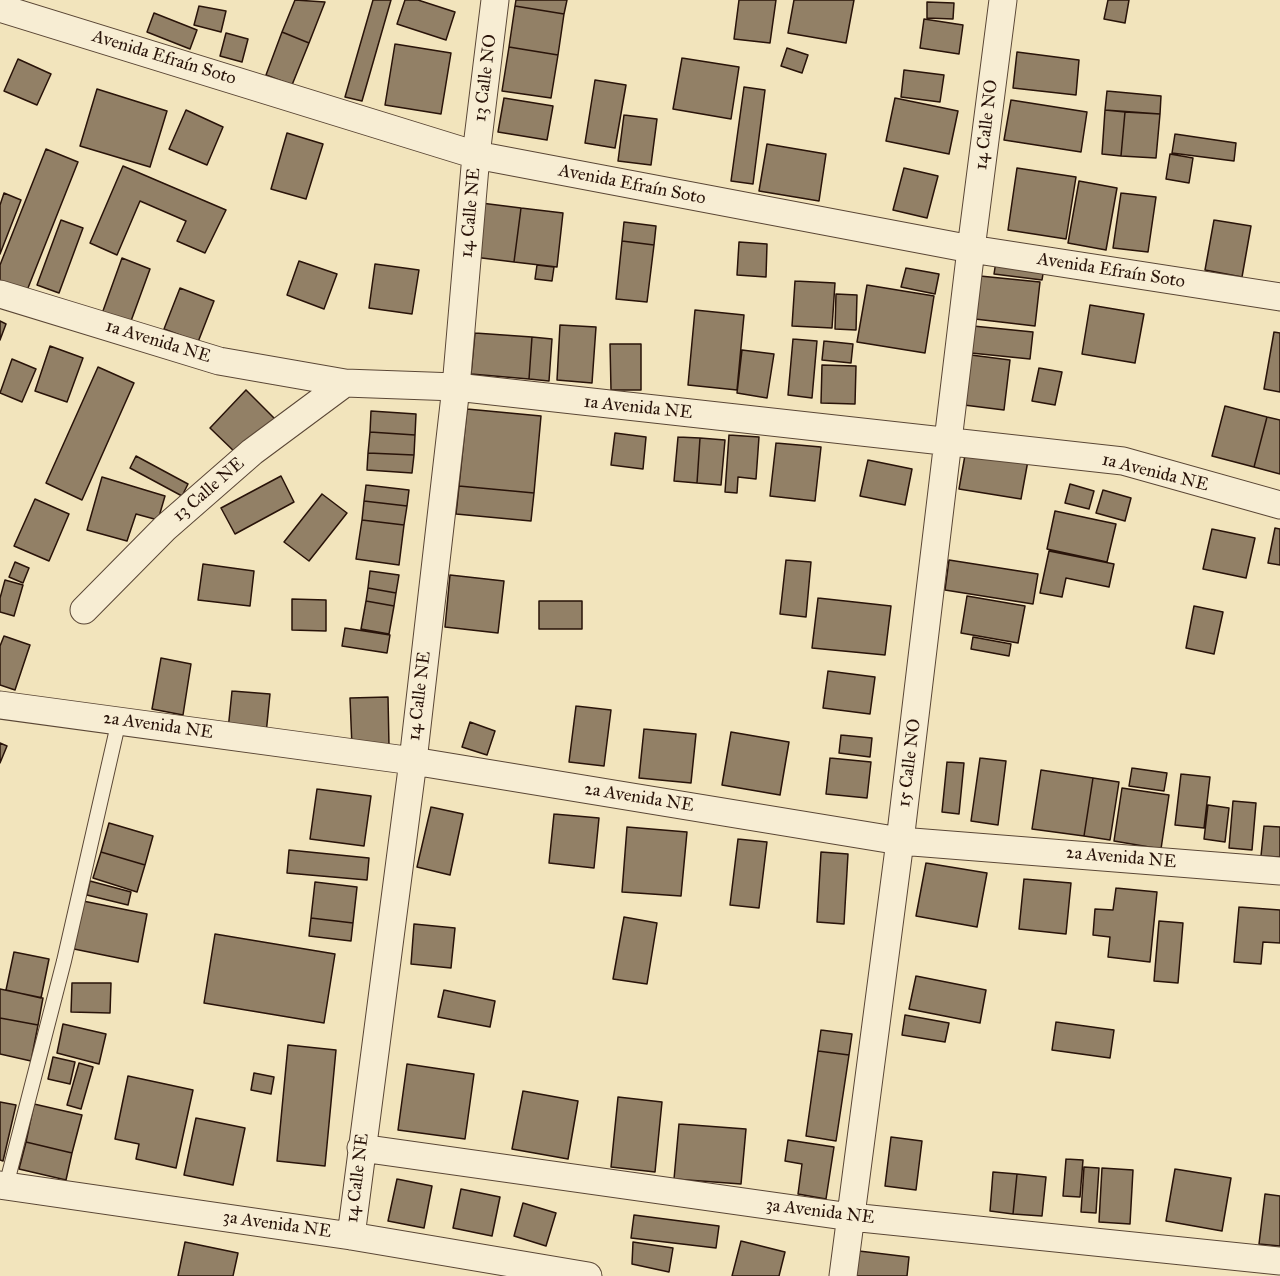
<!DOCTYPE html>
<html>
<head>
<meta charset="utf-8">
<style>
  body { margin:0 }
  canvas { display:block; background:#f2e4bc }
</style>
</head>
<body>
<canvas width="1280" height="1276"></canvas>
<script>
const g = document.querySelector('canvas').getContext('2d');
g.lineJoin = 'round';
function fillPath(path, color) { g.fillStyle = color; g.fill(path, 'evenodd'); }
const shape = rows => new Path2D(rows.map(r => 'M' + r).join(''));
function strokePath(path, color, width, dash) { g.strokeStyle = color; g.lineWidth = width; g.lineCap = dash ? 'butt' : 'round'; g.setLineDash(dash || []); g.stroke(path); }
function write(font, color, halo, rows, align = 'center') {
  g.font = font + ' "IM FELL Great Primer",serif'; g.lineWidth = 4.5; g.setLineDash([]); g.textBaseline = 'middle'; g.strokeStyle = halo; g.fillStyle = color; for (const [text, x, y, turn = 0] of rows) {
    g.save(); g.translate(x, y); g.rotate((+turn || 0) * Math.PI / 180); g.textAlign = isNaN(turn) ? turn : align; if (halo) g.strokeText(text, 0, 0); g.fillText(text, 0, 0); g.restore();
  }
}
const building = shape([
  [295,0,325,2,309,43,282,32,295,0],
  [373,0,391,0,362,101,345,97,373,0],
  [405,0,418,0,455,12,446,40,397,24,405,0],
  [516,0,567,0,564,14,515,6,516,0],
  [739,0,776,0,770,43,734,39,739,0],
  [794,0,854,0,846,43,788,33,794,0],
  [1108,0,1129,0,1125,23,1104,19,1108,0],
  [927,2,954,3,953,19,927,18,927,2],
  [199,6,226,11,221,32,194,25,199,6],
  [515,6,564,14,558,55,509,47,515,6],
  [154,13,197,30,190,49,147,32,154,13],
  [924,19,963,25,959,54,920,48,924,19],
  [282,32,309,43,292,85,266,75,282,32],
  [226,33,248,39,242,62,220,56,226,33],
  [395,44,451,53,441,114,385,105,395,44],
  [509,47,558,55,551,98,502,91,509,47],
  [787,48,808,55,802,73,781,66,787,48],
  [1017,52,1079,60,1076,95,1013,88,1017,52],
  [682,58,739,67,731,119,673,109,682,58],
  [18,59,51,74,37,105,4,91,18,59],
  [904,70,944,75,940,102,901,97,904,70],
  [595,80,626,85,615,148,585,143,595,80],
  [744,87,765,90,753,184,731,181,744,87],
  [97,89,167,111,150,167,80,146,97,89],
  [1107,91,1161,96,1160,114,1105,110,1107,91],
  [504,98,553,106,547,140,498,132,504,98],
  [895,98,958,111,949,154,886,141,895,98],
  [1011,100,1087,112,1081,152,1004,140,1011,100],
  [186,110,223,127,207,165,169,149,186,110],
  [1105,110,1125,112,1121,156,1102,154,1105,110],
  [1125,112,1160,114,1156,158,1121,156,1125,112],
  [624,115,657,119,651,165,618,161,624,115],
  [287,133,323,144,306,199,271,189,287,133],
  [1175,134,1236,143,1234,161,1172,153,1175,134],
  [767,144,826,154,819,201,759,191,767,144],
  [46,149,78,162,26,293,0,282,0,265,46,149],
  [1170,154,1193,158,1189,183,1166,179,1170,154],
  [123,166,226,210,205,253,177,241,186,221,140,201,117,255,90,243,123,166],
  [904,168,938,176,927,218,893,210,904,168],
  [1017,168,1076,177,1066,239,1008,230,1017,168],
  [1079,181,1117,188,1106,250,1068,243,1079,181],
  [4,193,21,200,0,254,0,205,4,193],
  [1121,193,1156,197,1148,252,1113,248,1121,193],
  [481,203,521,208,514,262,474,257,481,203],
  [521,208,563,213,557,267,514,262,521,208],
  [61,220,83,228,59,293,37,285,61,220],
  [1214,220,1251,226,1242,277,1205,270,1214,220],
  [624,222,656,226,654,245,622,241,624,222],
  [622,241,654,245,647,302,616,299,622,241],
  [739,242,767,244,766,277,737,275,739,242],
  [997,255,1045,262,1042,280,994,274,997,255],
  [122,258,150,269,127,332,99,322,122,258],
  [299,261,337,274,324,309,287,295,299,261],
  [375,264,419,270,412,314,369,308,375,264],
  [537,265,554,267,552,281,535,279,537,265],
  [906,268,939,274,935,294,901,287,906,268],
  [980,276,1040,282,1035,326,975,319,980,276],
  [795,281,835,283,832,328,792,326,795,281],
  [867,285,934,296,925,353,857,342,867,285],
  [180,288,214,301,198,342,164,329,180,288],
  [836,294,857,295,856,330,835,329,836,294],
  [1090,305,1144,314,1135,363,1082,354,1090,305],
  [695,310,744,315,737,390,688,385,695,310],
  [0,321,6,324,0,340,0,321],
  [560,325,596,327,592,383,557,380,560,325],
  [973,326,1033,332,1030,359,971,353,973,326],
  [1274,332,1280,333,1280,392,1264,389,1274,332],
  [475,333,532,337,529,379,471,374,475,333],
  [532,337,552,339,549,381,529,379,532,337],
  [793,339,817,341,812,398,788,395,793,339],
  [824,341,853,344,851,363,822,360,824,341],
  [610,344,641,344,641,390,611,390,610,344],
  [50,346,83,358,67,402,35,391,50,346],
  [742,350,774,354,767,398,737,393,742,350],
  [971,355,1010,360,1004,410,964,405,971,355],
  [12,359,36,369,22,402,0,393,12,359],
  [822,365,856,366,855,404,821,403,822,365],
  [98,367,134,383,82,500,46,483,98,367],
  [1039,368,1062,372,1055,405,1032,401,1039,368],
  [246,390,275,419,239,456,210,428,246,390],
  [1225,406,1267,417,1254,467,1212,456,1225,406],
  [467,409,541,416,534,493,459,486,467,409],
  [371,411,416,414,415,435,370,432,371,411],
  [1267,417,1280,420,1280,474,1254,467,1267,417],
  [370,432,415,435,414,455,368,453,370,432],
  [615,433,646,437,643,469,611,465,615,433],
  [729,435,759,437,756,479,738,477,737,493,725,492,729,435],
  [678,437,700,438,697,483,674,481,678,437],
  [700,438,725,440,721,485,697,483,700,438],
  [776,443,821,447,815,501,770,496,776,443],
  [967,444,1029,455,1021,499,959,489,967,444],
  [368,453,414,455,412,473,367,470,368,453],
  [136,456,188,484,182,496,130,468,136,456],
  [868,460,912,469,905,505,860,496,868,460],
  [281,476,294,502,235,534,221,508,281,476],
  [102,477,165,496,158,520,136,514,127,541,87,530,102,477],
  [1070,484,1094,491,1089,509,1065,503,1070,484],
  [366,485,409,490,407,506,364,501,366,485],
  [459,486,534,493,531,521,456,514,459,486],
  [1103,490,1131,498,1125,521,1096,513,1103,490],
  [322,494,347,513,309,561,284,542,322,494],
  [35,499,69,514,49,561,14,546,35,499],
  [364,501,407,506,404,525,362,520,364,501],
  [1055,511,1116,524,1107,562,1047,549,1055,511],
  [362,520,404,525,399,565,356,559,362,520],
  [1275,528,1280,529,1280,565,1268,563,1275,528],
  [1212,529,1255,538,1246,578,1203,569,1212,529],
  [1049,551,1114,564,1109,587,1066,578,1062,597,1040,593,1049,551],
  [786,560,811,562,806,617,780,614,786,560],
  [949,560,1038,574,1033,604,945,590,949,560],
  [15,562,29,568,23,583,9,577,15,562],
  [203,564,254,571,250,606,198,600,203,564],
  [370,571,399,575,396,593,368,588,370,571],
  [450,575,504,581,498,633,445,627,450,575],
  [5,580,23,585,14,616,0,612,0,598,5,580],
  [368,588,396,593,394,606,366,601,368,588],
  [967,596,1025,606,1018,643,961,633,967,596],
  [818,598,891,606,885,655,812,648,818,598],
  [292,599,326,600,326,631,292,630,292,599],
  [366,601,394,606,389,634,361,629,366,601],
  [539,601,582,601,582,629,539,629,539,601],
  [1194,606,1223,612,1214,654,1186,648,1194,606],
  [345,628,390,635,387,653,342,646,345,628],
  [4,636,30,645,15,690,0,685,0,646,4,636],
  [973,637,1011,644,1009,656,971,649,973,637],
  [161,658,191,664,183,715,152,709,161,658],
  [828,671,875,677,870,714,823,708,828,671],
  [232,691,270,694,266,734,228,730,232,691],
  [388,697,389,746,352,747,350,698,388,697],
  [576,706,611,710,604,766,569,762,576,706],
  [470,722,495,731,487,755,462,747,470,722],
  [644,729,696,734,691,783,639,778,644,729],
  [731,732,789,742,780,795,722,785,731,732],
  [841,735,872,738,870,757,839,753,841,735],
  [0,743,7,746,0,763,0,743],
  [830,758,871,762,867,798,826,794,830,758],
  [980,758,1006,761,998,825,971,821,980,758],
  [947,762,964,763,959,814,942,812,947,762],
  [1132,768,1167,773,1164,791,1129,786,1132,768],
  [1041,770,1093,778,1084,836,1032,829,1041,770],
  [1181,774,1210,777,1204,828,1175,825,1181,774],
  [1093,778,1119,782,1110,840,1084,836,1093,778],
  [1122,788,1169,795,1161,849,1114,841,1122,788],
  [317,789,371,796,364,846,310,839,317,789],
  [1233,801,1256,803,1252,850,1229,848,1233,801],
  [1208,805,1229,808,1225,842,1204,839,1208,805],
  [431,807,463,814,450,875,417,867,431,807],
  [554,814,599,818,594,868,549,863,554,814],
  [109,823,153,836,145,865,101,852,109,823],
  [1264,826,1280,827,1280,857,1261,856,1264,826],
  [627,827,687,832,681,896,622,892,627,827],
  [738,839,767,842,759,908,730,905,738,839],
  [289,850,369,858,367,880,287,873,289,850],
  [101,852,145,865,137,892,93,878,101,852],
  [821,852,848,854,844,924,817,922,821,852],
  [926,863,987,873,977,927,916,916,926,863],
  [1024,879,1071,883,1066,934,1019,929,1024,879],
  [90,881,131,892,128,905,87,895,90,881],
  [315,882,357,887,353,923,311,918,315,882],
  [1116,888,1157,892,1150,962,1108,957,1110,937,1093,935,1095,909,1113,910,1116,888],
  [83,901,147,914,138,962,74,949,83,901],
  [1239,907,1280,910,1280,943,1263,942,1261,964,1234,962,1239,907],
  [624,917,657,923,647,984,613,979,624,917],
  [311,918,353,923,351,941,309,936,311,918],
  [1159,921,1183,923,1178,983,1154,981,1159,921],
  [414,924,455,928,451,968,411,964,414,924],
  [215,934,335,954,324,1023,204,1003,215,934],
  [14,952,49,959,41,998,6,990,14,952],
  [916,976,986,990,980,1023,909,1009,916,976],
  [72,983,111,983,110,1013,71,1012,72,983],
  [0,989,43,998,38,1025,0,1018,0,989],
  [444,990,495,1001,490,1027,438,1017,444,990],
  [905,1015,949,1023,945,1042,902,1035,905,1015],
  [0,1018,38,1025,31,1061,0,1054,0,1018],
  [1056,1022,1114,1030,1110,1058,1052,1050,1056,1022],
  [63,1024,106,1034,99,1064,57,1053,63,1024],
  [821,1030,852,1034,849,1055,818,1051,821,1030],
  [288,1045,336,1050,325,1166,277,1161,288,1045],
  [818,1051,849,1055,836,1141,806,1136,818,1051],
  [53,1057,75,1062,70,1084,48,1079,53,1057],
  [79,1063,93,1067,81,1109,67,1105,79,1063],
  [407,1064,474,1074,465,1139,398,1130,407,1064],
  [254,1073,274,1077,271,1094,251,1090,254,1073],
  [128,1076,193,1090,176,1168,136,1159,139,1144,115,1139,128,1076],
  [523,1091,578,1101,568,1159,512,1149,523,1091],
  [618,1097,662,1102,655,1172,611,1167,618,1097],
  [0,1102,16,1105,3,1161,0,1160,0,1102],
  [34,1104,82,1115,72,1153,26,1142,34,1104],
  [196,1118,245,1128,233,1185,184,1175,196,1118],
  [679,1124,746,1129,741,1184,674,1179,679,1124],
  [891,1137,922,1141,916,1190,885,1186,891,1137],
  [788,1140,834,1147,826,1199,798,1194,802,1164,785,1161,788,1140],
  [26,1142,72,1153,66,1180,19,1169,26,1142],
  [1066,1159,1083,1160,1080,1197,1063,1196,1066,1159],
  [1084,1167,1099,1168,1096,1213,1081,1212,1084,1167],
  [1102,1168,1133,1170,1130,1224,1099,1222,1102,1168],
  [1175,1169,1231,1178,1222,1231,1166,1221,1175,1169],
  [993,1172,1017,1174,1013,1214,990,1211,993,1172],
  [1017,1174,1046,1177,1042,1216,1013,1214,1017,1174],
  [397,1179,432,1186,424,1228,388,1221,397,1179],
  [461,1189,500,1197,492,1236,453,1228,461,1189],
  [1265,1194,1280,1196,1280,1246,1259,1244,1265,1194],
  [523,1203,556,1213,546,1246,514,1236,523,1203],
  [634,1215,719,1226,716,1248,631,1238,634,1215],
  [741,1241,785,1252,779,1276,732,1276,741,1241],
  [185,1242,238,1253,233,1276,178,1276,185,1242],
  [633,1242,673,1248,669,1272,632,1264,633,1242],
  [859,1251,909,1257,907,1276,856,1276,859,1251]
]);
const service = shape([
  [6,1186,64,961,119,720]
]);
const minor = shape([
  [0,8,476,155,971,249,1280,297],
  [0,294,219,361,345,383,456,387,1123,461,1280,505],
  [84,610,165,528,252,452,345,383],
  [0,705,413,761,900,841,1280,871],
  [361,1148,851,1217,1280,1261],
  [0,1185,351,1236,588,1276],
  [351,1236,413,761,456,387,476,155,495,0],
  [843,1276,900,841,971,249,1003,0]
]);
const streetNames = [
  ["Avenida Efraín Soto",164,58,17],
  ["13 Calle NO",486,78,-83],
  ["14 Calle NO",987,125,-83],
  ["Avenida Efraín Soto",632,185,11],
  ["14 Calle NE",471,213,-85],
  ["Avenida Efraín Soto",1111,271,9],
  ["1a Avenida NE",158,342,17],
  ["1a Avenida NE",638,408,6],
  ["1a Avenida NE",1155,473,14],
  ["13 Calle NE",209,490,-41],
  ["14 Calle NE",420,696,-83],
  ["2a Avenida NE",158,726,8],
  ["15 Calle NO",910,763,-83],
  ["2a Avenida NE",639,798,9],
  ["2a Avenida NE",1121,858,5],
  ["14 Calle NE",358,1178,-83],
  ["3a Avenida NE",820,1212,7],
  ["3a Avenida NE",277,1225,8]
];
fillPath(building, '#928066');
strokePath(building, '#291309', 1.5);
strokePath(service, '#5b4736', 16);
strokePath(minor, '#5b4736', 29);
strokePath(service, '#f7edd3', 14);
strokePath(minor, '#f7edd3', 27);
write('18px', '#291309', '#f7edd3', streetNames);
</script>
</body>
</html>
